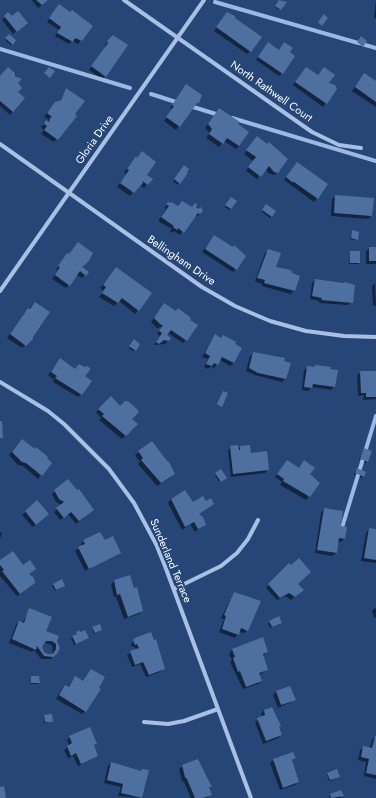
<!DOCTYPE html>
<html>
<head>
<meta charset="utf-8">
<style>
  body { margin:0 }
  canvas { display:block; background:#254677 }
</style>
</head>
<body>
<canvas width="376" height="798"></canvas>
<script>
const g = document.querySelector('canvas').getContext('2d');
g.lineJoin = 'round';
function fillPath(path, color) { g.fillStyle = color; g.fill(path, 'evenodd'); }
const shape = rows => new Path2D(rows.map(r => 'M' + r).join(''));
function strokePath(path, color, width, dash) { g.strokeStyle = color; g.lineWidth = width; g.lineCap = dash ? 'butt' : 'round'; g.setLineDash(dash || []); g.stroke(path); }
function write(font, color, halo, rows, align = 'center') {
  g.font = font + ' Jost,sans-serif'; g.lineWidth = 4; g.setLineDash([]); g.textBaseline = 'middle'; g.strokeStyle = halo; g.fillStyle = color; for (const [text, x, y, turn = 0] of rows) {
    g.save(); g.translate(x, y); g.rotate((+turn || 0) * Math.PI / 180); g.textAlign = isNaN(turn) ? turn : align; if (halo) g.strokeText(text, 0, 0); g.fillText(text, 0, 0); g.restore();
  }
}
const shadow = shape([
  [32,0,48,0,38,8],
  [280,0,285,2,279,10,275,7],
  [376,0,376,18,374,18],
  [56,9,81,40,78,44,72,41,69,44,55,36,59,30,47,22],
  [8,14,23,26,13,34,2,20],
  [224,17,250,51,247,54,214,31],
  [9,35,15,40,11,45,5,40],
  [113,36,106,76,102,79,89,70,105,47,105,45],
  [360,39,362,46,361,47,356,44],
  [285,43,282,73,279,76,256,60,268,44,278,51],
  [8,68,20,79,16,83,17,92,13,111,10,115,0,106,0,77],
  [306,68,317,76,324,68,327,84,336,89,323,107,293,85],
  [361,78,376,82,376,107,352,91],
  [66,89,74,115,76,116,54,142,41,134,44,130,41,127,49,120,44,117,52,106,59,102],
  [183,89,198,102,194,105,176,130,164,121,172,110,170,108],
  [219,109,239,146,236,149,224,141,219,147,206,138,210,133,205,128],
  [254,141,278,172,274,175,268,173,266,169,257,179,246,171,253,161,244,154],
  [136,158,145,175,151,179,144,188,140,185,130,196,117,187,126,174,124,172],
  [297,163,327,185,314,202,284,180],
  [183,168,187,173,178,185,173,181],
  [336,196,371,216,368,219,331,216,332,199],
  [230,200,236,202,229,210,225,207],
  [168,203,178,207,194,208,200,214,196,217,195,216,180,235,174,231,173,233,170,231,172,229,158,221,166,209,164,208],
  [265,207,275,212,270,218,262,212],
  [352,231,357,239,356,240,350,239],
  [214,236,236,269,233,272,202,252],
  [370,248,376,248,376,264,366,264,366,251],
  [269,250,275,267,291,273,294,291,290,294,262,286,262,284,255,281,265,253],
  [351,252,359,263,358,264,349,264],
  [64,257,81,267,85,275,82,278,77,275,66,288,52,279,58,271,56,270],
  [116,268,151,293,135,314,119,301,114,306,99,297,104,291,100,288],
  [315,280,352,302,348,305,319,303,319,301,310,299,312,283],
  [375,283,376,305,373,306,372,286],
  [35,303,32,339,22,348,7,338,25,312],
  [164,304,186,340,183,343,168,333,166,336,168,341,165,344,154,345,160,336,157,334,162,327,157,328,151,322],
  [215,335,234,363,230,366,220,360,214,368,211,366,208,369,204,367,208,359,202,357],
  [133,342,135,350,133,351,129,348],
  [254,353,285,379,282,382,255,375,246,371,250,356],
  [57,363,84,377,81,394,78,397,53,382,54,380,48,375],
  [316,366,334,387,331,390,312,387,308,391,302,390,304,370,308,367,314,368],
  [361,372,376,372,376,399,363,400,364,395,358,396,357,375],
  [111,398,136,424,122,439,99,420,101,418,96,412],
  [152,442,171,477,157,486,138,464,140,462,135,455],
  [19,443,51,463,38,479,23,466,18,465,9,455],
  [231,447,238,450,240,447,268,470,265,473,231,477,228,450],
  [364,449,367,462,366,463,359,460],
  [287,461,298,469,304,462,309,474,318,483,306,500,280,485,282,482,275,477],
  [356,470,363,476,362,478,354,475],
  [216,474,224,479,219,482,215,475],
  [55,491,89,513,76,524,68,514,60,520,54,512,61,505,56,502,52,494],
  [171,499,192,504,206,502,213,504,198,514,204,524,195,532,190,524,182,530,168,503],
  [37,502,44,517,33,527,22,515],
  [324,509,339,527,346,528,344,539,341,542,337,542,336,553,332,556,315,553,321,513],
  [369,529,376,531,376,563,361,561,366,533],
  [0,532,2,533,0,539],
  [84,541,104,542,119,552,85,571,75,551,82,546,81,544],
  [0,562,28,574,31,586,17,596,0,576],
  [289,564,299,593,291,600,285,596,277,600,266,588],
  [115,581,142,611,139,614,124,619,116,597,114,597,111,584],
  [54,584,64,586,55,591,52,586],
  [234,593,247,630,244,633,239,632,235,638,219,632,224,619,221,618],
  [376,608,376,617,374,618,372,610],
  [30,610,45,632,56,641,58,651,51,659,41,659,34,650,32,652,9,643,16,625,19,622,22,623],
  [45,643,52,645,53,654,50,656,43,653,41,647],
  [270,622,280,624,270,628,268,623],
  [93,628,101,630,94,634,92,629],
  [84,631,88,638,74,645,71,638,76,635,76,633],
  [151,634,164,668,160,672,146,677,140,664,132,667,127,655,136,650,134,646,132,647,131,644,134,641],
  [232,650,267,652,263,656,267,670,259,675,261,681,258,684,243,689,230,662,232,660,229,654],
  [91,670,85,711,82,714,56,699,62,689,66,686,68,687,75,677,83,682],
  [32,677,39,683,37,684,30,684],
  [290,687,295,699,291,702,278,708,273,695,276,692],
  [264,710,278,727,281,735,278,738,263,744,255,722,262,717,261,714],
  [44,716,52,721,44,723],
  [70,737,96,744,93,747,97,756,78,766,73,756,68,758,64,750,69,746,67,740],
  [375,737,376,737,376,779,364,776,366,762,358,760,360,750,364,747,370,748,372,740],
  [295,758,291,762,298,782,295,785,280,790,270,763,274,760],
  [111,763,140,771,141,770,141,798,118,796,121,787,104,783,108,766],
  [183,766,203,775,206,774,210,786,208,788,211,794,207,798,191,798,184,782,182,781,179,769],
  [328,773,337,778,329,781,327,775],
  [340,791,342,796,341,798,329,798,330,795]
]);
const stream = shape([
  [215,2,376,48],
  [0,49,130,88],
  [151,94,179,103],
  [190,106,219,115],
  [232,118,376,161],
  [341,531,376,416]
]);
const building = shape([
  [36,0,48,0,42,5],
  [279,0,287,2,281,10,275,6],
  [59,4,70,12,72,10,93,26,82,41,75,38,73,42,57,33,61,27,49,18],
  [18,11,28,23,17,32,4,16,8,12,12,16],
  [227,12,235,16,235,18,262,37,251,52,216,27],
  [324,14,328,18,322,26,318,22],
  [9,34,16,40,13,45,5,38],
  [113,35,128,45,106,77,91,66,108,43,107,41],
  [361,36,367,41,363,47,357,42],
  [268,42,279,50,284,42,293,48,290,52,295,56,283,74,258,57],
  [8,67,15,73,15,76,22,79,18,83,22,88,18,92,25,98,13,112,0,101,0,76],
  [49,67,55,71,50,78,44,73],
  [306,67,318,75,324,67,335,75,329,83,335,85,337,89,327,104,295,82],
  [364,73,376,81,376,102,355,87],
  [186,84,202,95,199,103,197,103,180,127,166,117,174,106,172,105],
  [66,88,85,101,75,114,77,116,58,140,44,130,47,126,44,124,46,120,49,122,50,118,52,117,47,113,55,102,61,100],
  [219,108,240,122,238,124,249,132,239,146,227,138,223,144,209,134,212,129,208,124],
  [257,136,267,144,269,142,288,159,278,173,274,172,269,166,261,177,248,167,256,157,246,150],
  [142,151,156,162,147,175,153,179,148,185,142,181,143,183,134,193,120,183,129,170,127,169,136,156,137,158],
  [297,162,328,184,318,199,294,182,292,182,286,177],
  [184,165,189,169,187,172,188,173,180,184,174,179],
  [335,195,374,198,372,216,334,213],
  [231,197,237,201,231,209,225,205],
  [182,201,192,207,195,203,197,204,196,207,198,209,201,207,203,211,200,214,198,213,184,233,178,228,177,230,173,227,174,226,161,217,169,206,166,204,168,202,170,203,171,202,178,206],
  [266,204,276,211,272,217,262,210],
  [352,230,359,232,358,240,351,238],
  [214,235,233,247,234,245,246,256,237,270,205,249],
  [78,242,93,253,88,262,82,267,89,272,86,276,80,271,70,286,55,275,60,267,58,266,67,253,69,254],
  [369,247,376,247,376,261,369,261],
  [268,249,281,253,276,267,291,270,292,273,300,276,295,291,264,283,265,280,257,278],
  [350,251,360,251,360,263,350,263],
  [116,267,152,293,139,311,122,298,118,303,102,293,106,287,103,285],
  [315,279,343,283,345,282,355,285,353,303,321,300,322,298,312,296],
  [35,302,50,312,33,337,33,339,26,346,10,334,28,308,30,309],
  [164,303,176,311,178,308,191,318,190,320,198,325,187,341,171,330,167,335,171,338,169,341,164,340,159,344,156,342,162,333,159,331,163,325,161,325,154,318],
  [215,334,221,338,223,335,236,342,235,344,242,348,234,363,222,357,218,365,214,363,212,366,206,364,210,356,205,353],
  [134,339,140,344,136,351,129,346],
  [253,352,285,358,284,361,291,363,286,379,258,373,249,368],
  [60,358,75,369,79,364,84,367,87,366,90,368,90,370,85,376,92,381,82,395,55,378,57,376,51,372],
  [315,365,331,367,330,369,338,370,335,387,313,384,312,388,304,387,307,366,315,367],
  [360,371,376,371,376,397,366,397,366,393,361,393],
  [223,391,228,393,222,407,217,404],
  [111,396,120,406,125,401,128,401,138,410,138,413,132,419,138,424,126,436,102,416,104,414,98,409],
  [0,421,2,421,3,438,0,438],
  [22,439,35,449,36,447,48,457,47,458,52,463,42,476,26,463,22,462,12,452],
  [152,441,167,461,169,462,175,474,161,483,141,460,143,458,138,451],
  [238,445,239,450,240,450,240,446,250,445,251,453,267,451,269,470,233,474,230,446],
  [364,448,372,451,368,462,360,459],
  [287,460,299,468,304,460,315,468,310,474,320,483,310,497,283,481,284,479,277,474],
  [357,468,366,472,364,477,355,473],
  [221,469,227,478,221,482,215,473],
  [68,479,77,490,79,489,94,510,79,521,71,512,64,518,56,508,64,502,59,499,54,490],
  [185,490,193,502,203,496,206,501,211,498,214,504,199,514,203,517,206,525,198,529,194,522,185,527,171,499],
  [37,500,49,514,36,525,25,511],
  [324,508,343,511,341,526,347,527,345,539,339,538,337,553,317,550],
  [369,528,376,529,376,560,364,558],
  [100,532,105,540,113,536,121,553,89,569,78,547,85,544,83,540],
  [13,551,23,565,30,560,36,569,29,574,34,578,35,583,20,594,2,571,4,570,0,565,0,560],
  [299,558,311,572,298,584,304,590,295,597,289,593,280,598,268,584,289,563,291,565],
  [130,575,134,588,137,587,143,611,128,617,120,594,117,595,114,580],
  [62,579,65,586,56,590,53,584],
  [234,592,261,601,248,631,241,628,239,635,222,629,226,616,224,615],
  [29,608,52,617,46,631,59,636,57,641,60,648,57,654,53,657,44,656,37,646,36,650,12,639,19,621,24,623],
  [46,641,52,641,56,644,56,649,53,654,48,654,44,652,42,647],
  [279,616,282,623,272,627,269,621],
  [100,624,102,630,95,633,92,627],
  [79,630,80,632,85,630,89,638,76,644,72,636,77,634,76,632],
  [151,632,154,640,156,639,165,669,149,675,143,662,135,665,130,651,139,648,137,644,135,645,133,640,135,638],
  [263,637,268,652,263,654,268,670,259,673,262,681,246,687,240,671,238,672,233,658,235,657,232,649],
  [91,669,105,677,99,688,101,689,86,712,59,695,65,685,69,687,75,676,83,681],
  [31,676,39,676,40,683,31,683],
  [290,686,296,700,281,705,276,691],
  [272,707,281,726,279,727,282,735,266,741,257,718,265,715,264,710],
  [52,714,53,722,45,722,44,715],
  [90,727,97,744,94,745,98,756,81,764,76,753,71,756,67,746,72,743,69,736],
  [375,736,376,736,376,775,366,773,369,759,361,757,363,746,372,748],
  [293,752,296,758,292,760,299,782,283,788,273,759],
  [198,759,212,787,209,787,212,795,203,798,195,798,187,779,185,777,182,765],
  [111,762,141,771,141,769,149,770,142,798,121,793,123,784,107,780],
  [337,769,340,777,330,780,327,773],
  [4,786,6,798,0,798,0,787],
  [341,790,344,796,331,798,330,794]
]);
const minor = shape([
  [124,0,312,132,339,145,361,148],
  [0,144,202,287,235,306,270,321,306,331,344,336,376,337],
  [0,291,204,0],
  [0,382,48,411,64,424,109,469,134,503,156,544,165,566,251,798],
  [174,589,221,566,237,553,248,539,258,520],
  [144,722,168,724,184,721,218,709]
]);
const streetNames = [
  ["North Rathwell Court",271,92,35],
  ["Gloria Drive",95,140,-55],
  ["Bellingham Drive",181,261,34],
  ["Sunderland Terrace",170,561,67]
];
fillPath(shadow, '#0007');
strokePath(stream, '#9bbae3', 4);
fillPath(building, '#4e70a1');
strokePath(minor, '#a7c0e3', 4);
write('11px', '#fff', '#254677', streetNames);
</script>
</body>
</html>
